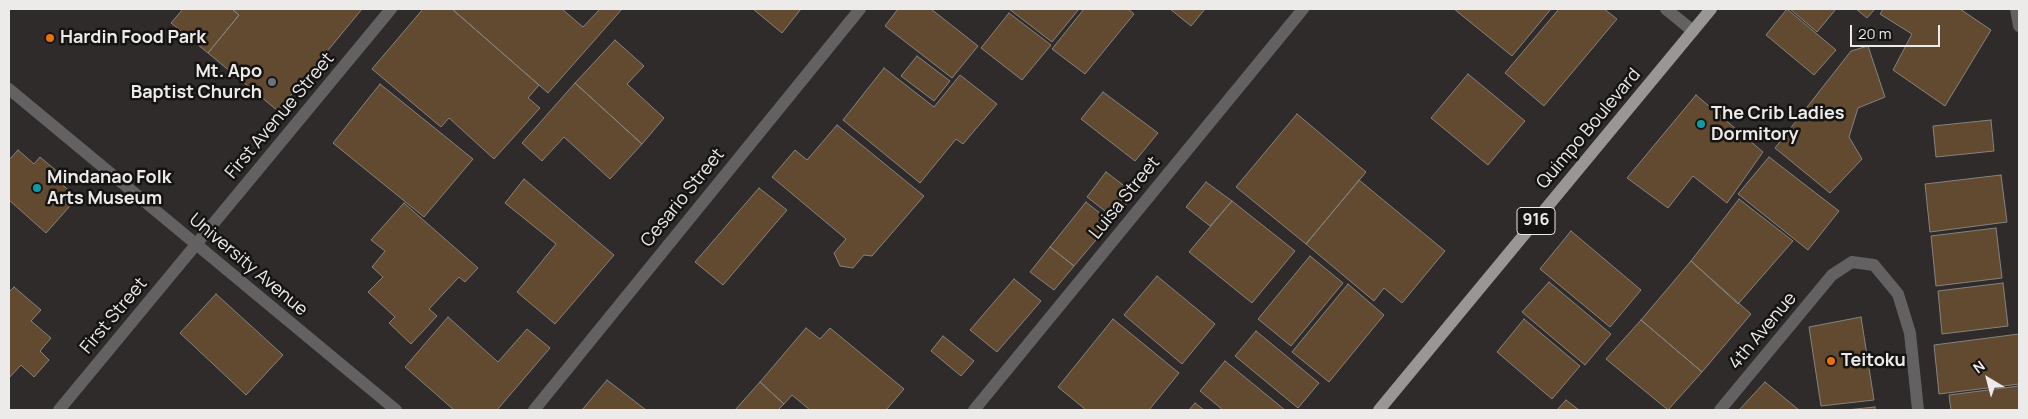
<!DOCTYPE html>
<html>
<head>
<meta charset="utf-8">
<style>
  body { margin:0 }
  #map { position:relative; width:2028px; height:419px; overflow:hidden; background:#2f2b2a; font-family:Manrope,sans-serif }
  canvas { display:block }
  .frame { position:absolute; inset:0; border:10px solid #edebea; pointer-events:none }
  .north { position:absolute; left:1963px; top:354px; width:50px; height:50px; -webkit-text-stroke:4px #151413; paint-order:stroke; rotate:323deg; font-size:14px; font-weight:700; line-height:20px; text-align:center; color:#edebea }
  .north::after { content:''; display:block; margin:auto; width:18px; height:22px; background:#edebea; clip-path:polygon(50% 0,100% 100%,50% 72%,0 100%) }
  .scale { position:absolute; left:1850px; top:25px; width:90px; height:22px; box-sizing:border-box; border:2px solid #edebea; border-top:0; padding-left:6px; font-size:15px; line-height:18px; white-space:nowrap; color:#edebea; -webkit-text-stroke:4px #151413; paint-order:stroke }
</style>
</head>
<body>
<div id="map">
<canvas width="2028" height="419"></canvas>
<div class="frame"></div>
<div class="north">N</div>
<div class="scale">20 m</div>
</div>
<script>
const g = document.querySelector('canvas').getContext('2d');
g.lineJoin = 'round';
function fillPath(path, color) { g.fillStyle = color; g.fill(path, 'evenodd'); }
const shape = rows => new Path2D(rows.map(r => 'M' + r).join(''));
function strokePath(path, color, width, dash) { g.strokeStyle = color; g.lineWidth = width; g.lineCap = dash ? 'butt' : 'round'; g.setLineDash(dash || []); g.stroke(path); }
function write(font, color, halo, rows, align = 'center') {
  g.font = font + ' Manrope,sans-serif'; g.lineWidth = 5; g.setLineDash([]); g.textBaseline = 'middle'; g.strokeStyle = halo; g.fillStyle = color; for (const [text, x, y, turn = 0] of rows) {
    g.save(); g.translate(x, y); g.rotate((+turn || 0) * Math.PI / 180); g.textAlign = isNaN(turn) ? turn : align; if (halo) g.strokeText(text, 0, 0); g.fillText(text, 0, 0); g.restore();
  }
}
const building = shape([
  [183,9,232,9,239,15,208,53,171,23,183,9],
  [232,9,362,9,278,111,208,53,239,15,232,9],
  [423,9,452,9,539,85,528,98,540,108,494,159,449,118,441,127,372,69,423,9],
  [452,9,562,9,583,27,600,9,622,9,548,93,452,9],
  [753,9,801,9,782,33,753,9],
  [898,9,931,9,978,46,952,78,885,26,898,9],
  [1009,9,1079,9,1052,42,1009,9],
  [1084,9,1128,9,1134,14,1085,74,1052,49,1084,9],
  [1170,9,1205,9,1191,26,1170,9],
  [1454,9,1551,9,1512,56,1454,9],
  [1559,9,1604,9,1617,19,1544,106,1505,73,1559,9],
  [1787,9,1836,50,1814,75,1766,35,1787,9],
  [1790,9,1836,9,1817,32,1790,9],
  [1856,9,1875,9,1867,18,1856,9],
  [1883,9,1960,9,1991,30,1945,106,1893,70,1912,34,1880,14,1883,9],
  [1009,13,1051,45,1022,80,981,48,1009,13],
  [615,40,644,66,627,84,664,118,642,144,575,83,615,40],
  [1868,46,1885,97,1858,108,1849,137,1862,159,1830,193,1775,148,1851,51,1868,46],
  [917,56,950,81,934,101,901,76,917,56],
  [884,68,934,107,960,75,997,104,963,144,956,139,920,183,843,120,884,68],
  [1468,74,1525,121,1488,165,1431,118,1468,74],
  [575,83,642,144,610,179,564,137,542,161,522,143,575,83],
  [380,84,473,159,424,217,333,143,380,84],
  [1103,92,1158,133,1135,161,1081,119,1103,92],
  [1696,95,1763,152,1727,203,1693,176,1668,208,1627,178,1696,95],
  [1297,114,1366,172,1306,244,1236,187,1297,114],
  [1991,120,1994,151,1936,157,1933,126,1991,120],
  [837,125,924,196,872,256,864,255,853,268,840,266,834,253,846,239,772,177,795,150,807,160,837,125],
  [18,150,34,164,40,157,59,173,55,178,77,198,46,233,9,200,9,160,18,150],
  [1769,157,1839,211,1808,250,1738,194,1769,157],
  [1106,172,1135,194,1114,218,1087,197,1106,172],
  [2001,175,2007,222,1930,232,1925,184,2001,175],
  [524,179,614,255,555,324,517,292,556,244,505,203,524,179],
  [1359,180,1445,251,1402,303,1384,288,1374,301,1306,244,1359,180],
  [1206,182,1232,201,1210,226,1186,207,1206,182],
  [759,188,787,210,723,285,695,262,759,188],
  [1739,199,1793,241,1738,304,1691,261,1739,199],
  [1232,201,1295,251,1252,303,1189,252,1232,201],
  [1086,202,1111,222,1074,266,1050,247,1086,202],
  [404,203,478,268,465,282,459,277,429,309,437,316,411,344,389,323,395,317,368,292,383,277,372,267,385,251,371,240,404,203],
  [1996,228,2002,278,1936,286,1931,236,1996,228],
  [1571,231,1641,290,1610,327,1540,269,1571,231],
  [1050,247,1074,266,1054,290,1030,272,1050,247],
  [1310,256,1343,283,1291,346,1258,319,1310,256],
  [1691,261,1751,314,1702,372,1641,320,1691,261],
  [1157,276,1215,324,1182,364,1124,315,1157,276],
  [1014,279,1041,301,997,352,970,330,1014,279],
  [1549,282,1611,334,1585,365,1522,312,1549,282],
  [2003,283,2008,326,1942,334,1938,291,2003,283],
  [1348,284,1384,315,1329,382,1292,352,1348,284],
  [14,287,41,310,31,321,51,338,40,351,49,360,34,377,21,365,9,378,9,292,14,287],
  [216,294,283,355,246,395,180,333,216,294],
  [448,317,498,362,527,329,550,348,497,410,454,410,405,367,448,317],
  [1861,317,1874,400,1821,406,1809,327,1861,317],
  [1113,319,1179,373,1149,410,1086,410,1058,387,1113,319],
  [1524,319,1580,366,1552,399,1497,352,1524,319],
  [1641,320,1702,372,1668,410,1606,359,1641,320],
  [806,328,820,339,830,328,904,389,886,410,810,410,792,395,784,404,760,382,806,328],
  [1256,331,1319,383,1298,408,1235,356,1256,331],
  [2019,334,2019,384,1939,394,1934,345,2019,334],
  [943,336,974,361,961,376,931,351,943,336],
  [1225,361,1285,410,1223,410,1200,391,1225,361],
  [607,380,646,410,582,410,607,380],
  [760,382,784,404,778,410,735,410,760,382],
  [1765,382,1799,410,1739,410,1765,382],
  [2019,386,2019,410,1951,410,1949,395,2019,386],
  [1566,400,1579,410,1557,410,1566,400],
  [1195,403,1204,410,1189,410,1195,403],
  [1875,407,1875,410,1846,410,1875,407]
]);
const street = shape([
  [1666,9,1693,31],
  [2016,9,2019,26],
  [9,89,396,410],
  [59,410,391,9],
  [534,410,860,9],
  [974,410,1303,9],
  [1720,410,1832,275,1852,262,1874,265,1898,294,1910,333,1918,410]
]);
const primary = shape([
  [1379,410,1711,9]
]);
const markers = [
  [50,38,5,"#e8710a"],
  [272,82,5,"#6b7280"],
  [1701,124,5,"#0f9aa8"],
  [37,188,5,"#0f9aa8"],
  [1831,361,5,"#e8710a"]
];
const shields = [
  [1536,221,38]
];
const shieldNames = [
  ["916",1536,221]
];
const poiNames = [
  ["Hardin Food Park",60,38],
  ["Mt. Apo",262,72,"right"],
  ["Baptist Church",262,93,"right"],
  ["The Crib Ladies",1711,114],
  ["Dormitory",1711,135],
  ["Mindanao Folk",47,178],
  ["Arts Museum",47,199],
  ["Teitoku",1841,361]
];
const streetNames = [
  ["First Avenue Street",280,116,-50],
  ["Quimpo Boulevard",1589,129,-50],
  ["Cesario Street",683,198,-51],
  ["Luisa Street",1125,198,-51],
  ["University Avenue",248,265,40],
  ["First Street",114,316,-50],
  ["4th Avenue",1763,331,-50]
];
fillPath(building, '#614a2f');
strokePath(building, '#868380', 1);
strokePath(street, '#636161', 12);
strokePath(primary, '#9a9696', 12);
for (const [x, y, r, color] of markers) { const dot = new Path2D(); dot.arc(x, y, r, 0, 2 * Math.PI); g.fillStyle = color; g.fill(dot); strokePath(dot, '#151413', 2); }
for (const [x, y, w] of shields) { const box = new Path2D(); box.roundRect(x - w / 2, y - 13.5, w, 27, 4); g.fillStyle = '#151413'; g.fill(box); strokePath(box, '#edebea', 1); }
write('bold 16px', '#edebea', null, shieldNames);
write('bold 18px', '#edebea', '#151413', poiNames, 'left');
write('18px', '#edebea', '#151413', streetNames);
</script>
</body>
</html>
